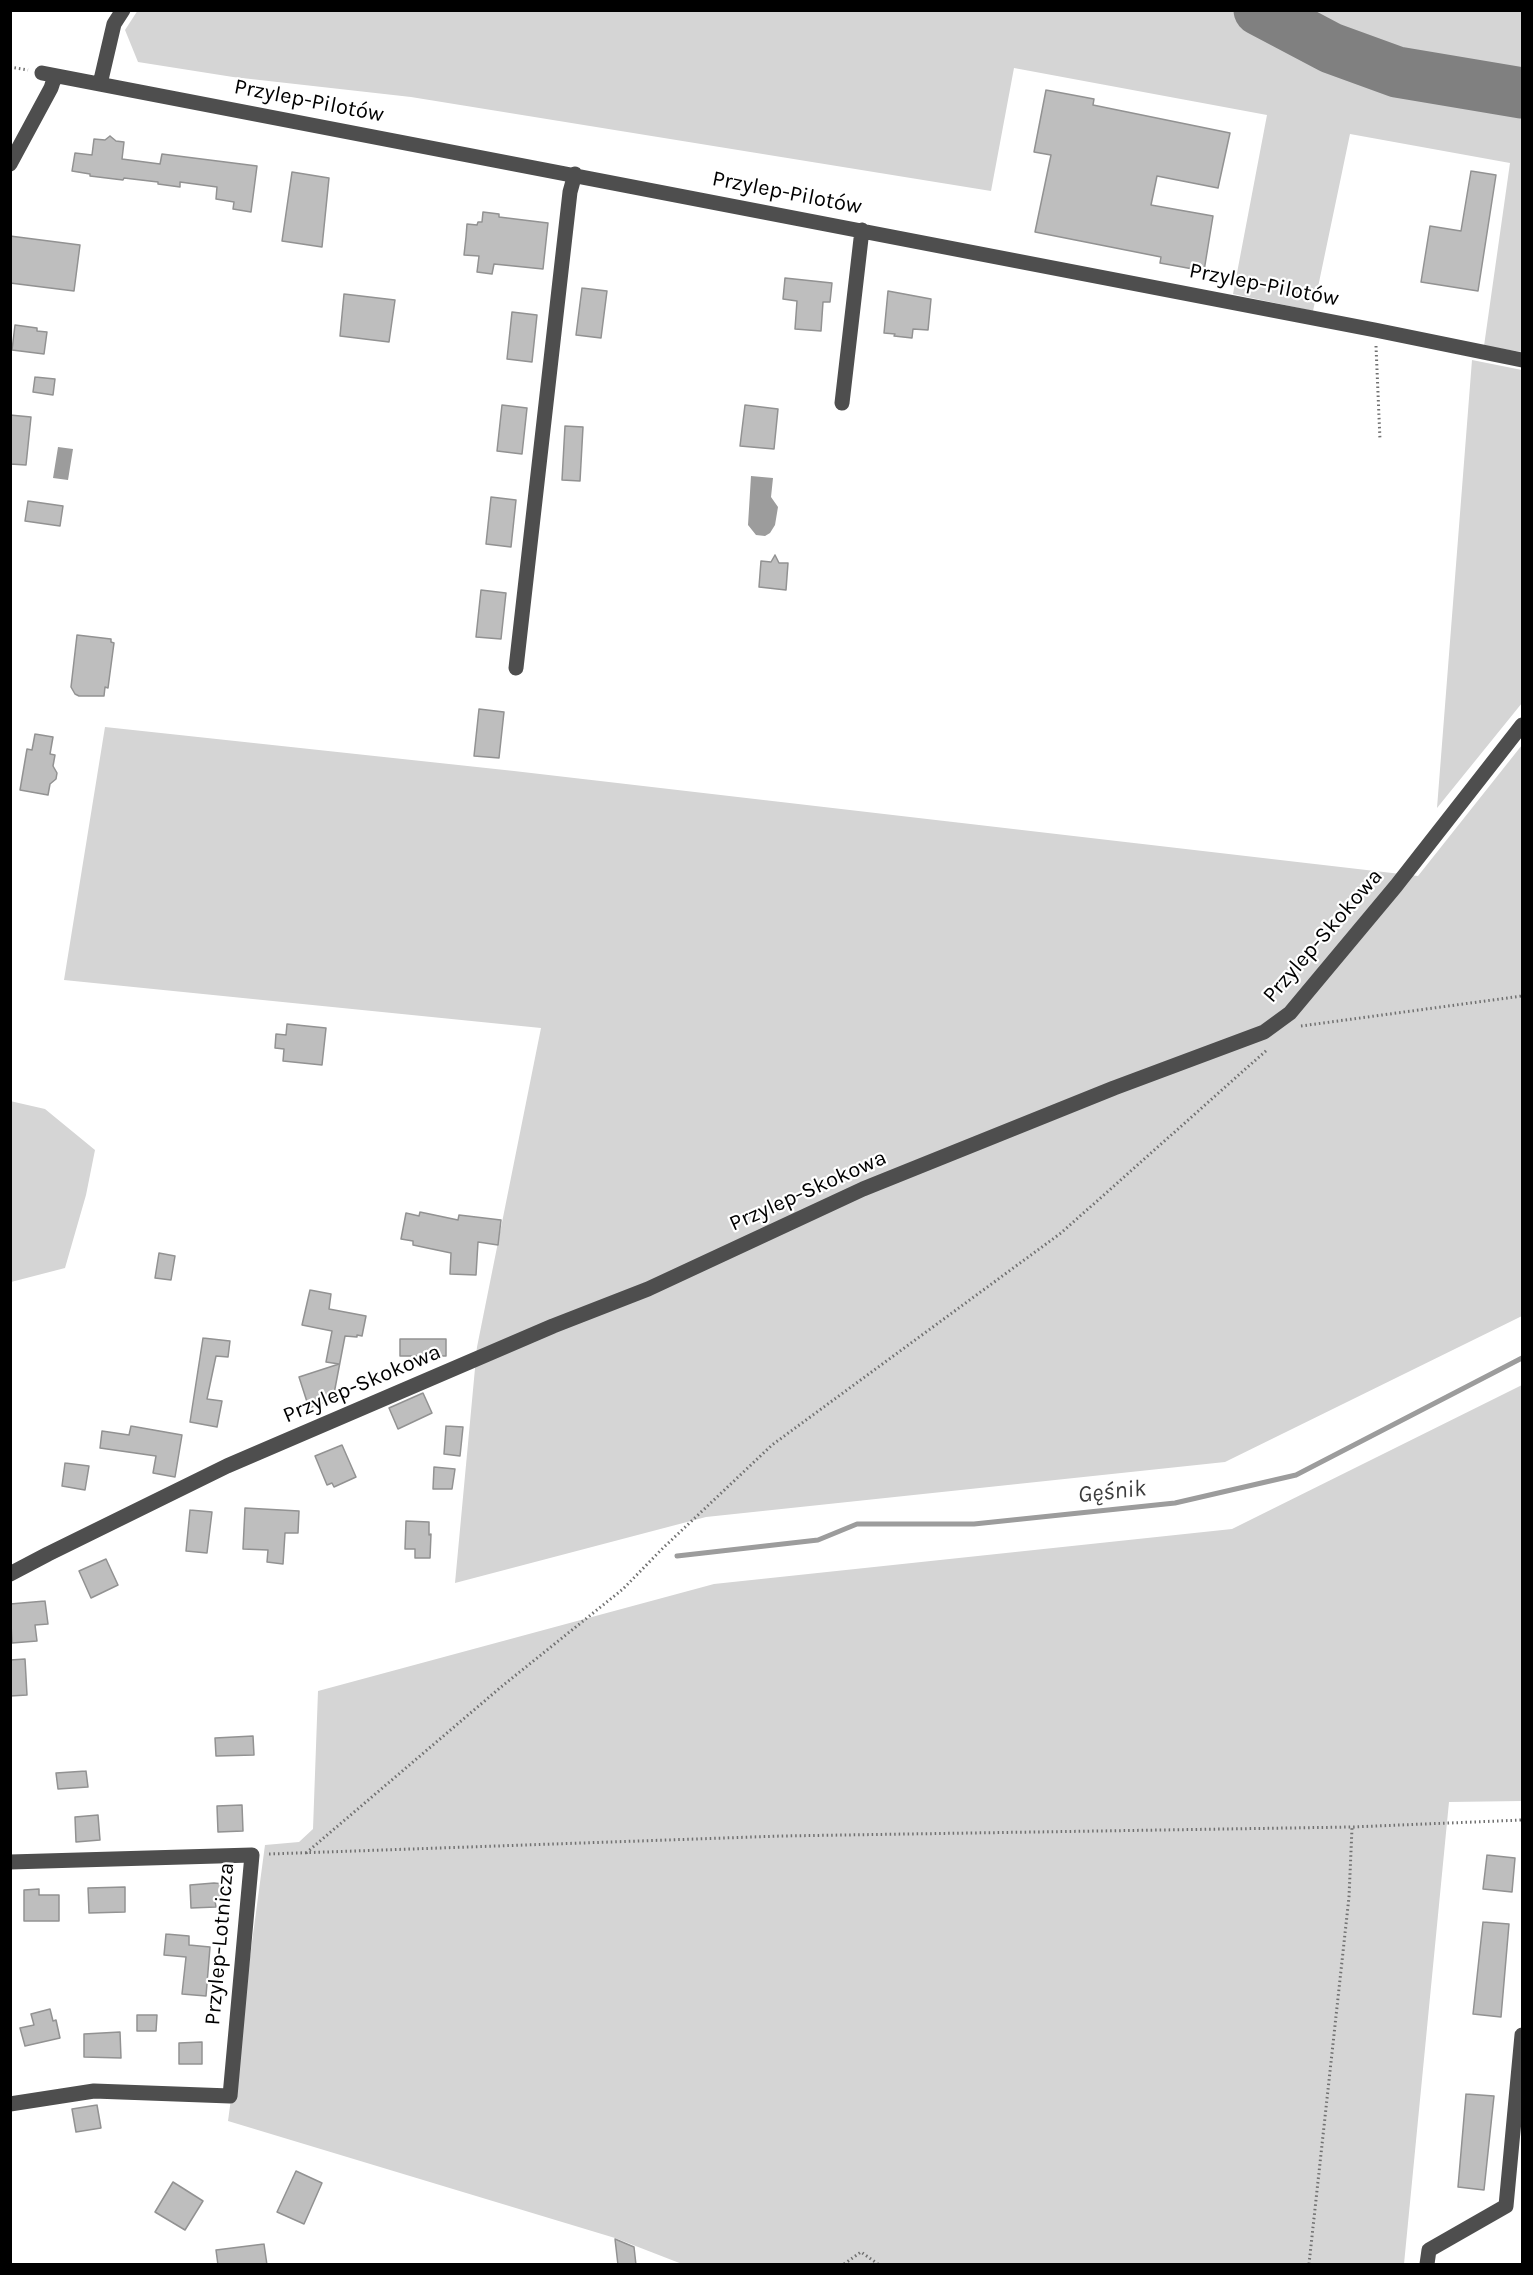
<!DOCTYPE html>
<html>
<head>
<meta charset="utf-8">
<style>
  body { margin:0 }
  #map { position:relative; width:1533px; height:2275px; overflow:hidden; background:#fff; font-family:Karla,sans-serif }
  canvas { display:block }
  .frame { position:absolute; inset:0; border:12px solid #000; pointer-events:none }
</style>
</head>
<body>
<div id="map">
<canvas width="1533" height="2275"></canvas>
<div class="frame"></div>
</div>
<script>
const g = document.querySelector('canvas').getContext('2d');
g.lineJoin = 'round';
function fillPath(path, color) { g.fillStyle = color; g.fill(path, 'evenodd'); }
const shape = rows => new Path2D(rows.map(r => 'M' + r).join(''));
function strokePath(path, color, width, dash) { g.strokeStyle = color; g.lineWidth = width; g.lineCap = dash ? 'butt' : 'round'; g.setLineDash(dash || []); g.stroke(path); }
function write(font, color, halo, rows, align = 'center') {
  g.font = font + ' Karla,sans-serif'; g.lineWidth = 4.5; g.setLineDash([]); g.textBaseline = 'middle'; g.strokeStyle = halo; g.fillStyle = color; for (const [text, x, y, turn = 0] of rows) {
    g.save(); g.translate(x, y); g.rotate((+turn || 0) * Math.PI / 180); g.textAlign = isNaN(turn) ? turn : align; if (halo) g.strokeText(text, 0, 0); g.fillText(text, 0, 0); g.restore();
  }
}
const green = shape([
  [138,10,1522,11,1522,352,1484,346,1510,163,1350,134,1313,311,1233,294,1267,115,1014,68,991,191,411,97,233,77,138,62,125,30],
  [1472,360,1522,370,1522,703,1437,808],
  [105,727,514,771,1418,876,1522,745,1522,1316,1225,1462,706,1517,455,1583,477,1347,541,1028,64,980],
  [10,1101,45,1109,95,1150,86,1195,65,1268,11,1282],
  [1522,1385,1522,1801,1449,1802,1404,2264,682,2264,615,2238,228,2121,265,1845,299,1842,313,1829,318,1691,714,1584,1232,1529]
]);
const water = shape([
  [58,447,73,449,68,480,53,478],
  [751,476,773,478,771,497,778,507,775,525,770,533,765,536,756,535,748,525]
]);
const stream = shape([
  [677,1556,818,1540,857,1524,974,1524,1175,1503,1296,1475,1522,1358]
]);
const taxiway = shape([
  [1259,10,1331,48,1397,72,1522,93]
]);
const building = shape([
  [1046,90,1094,99,1093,105,1230,133,1218,188,1157,176,1151,205,1213,216,1204,271,1160,263,1161,257,1035,232,1051,155,1034,152,1046,90],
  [110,136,116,141,124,142,122,159,160,164,162,154,257,166,251,212,233,209,234,202,216,199,217,187,180,182,180,187,158,184,158,182,124,178,123,180,90,176,90,174,72,171,75,153,92,155,94,139,105,140,110,136],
  [1471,171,1496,175,1478,291,1421,282,1430,226,1461,231,1471,171],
  [292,172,329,178,322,247,282,241,292,172],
  [483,212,499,214,499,217,548,223,543,269,494,264,492,274,477,272,479,256,464,255,466,237,467,224,477,225,478,222,482,222,483,212],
  [10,236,80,245,74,291,10,283,10,236],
  [785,278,832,283,830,302,823,302,821,331,795,329,797,301,783,299,785,278],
  [582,288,607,291,601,338,576,335,582,288],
  [888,291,931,299,928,330,913,329,912,338,894,336,895,334,884,333,888,291],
  [344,294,395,300,389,342,340,336,344,294],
  [512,312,537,315,532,362,507,359,512,312],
  [15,325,37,328,37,331,47,332,44,354,12,350,15,325],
  [35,377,55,379,53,395,33,392,35,377],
  [502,405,527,408,522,454,497,451,502,405],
  [745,405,778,409,774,449,740,446,745,405],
  [10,415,31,417,26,465,10,464,10,415],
  [565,426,583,427,580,481,562,480,565,426],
  [491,497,516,500,511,547,486,544,491,497],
  [28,501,63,506,60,526,25,521,28,501],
  [775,555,779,563,788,563,786,590,759,587,761,561,771,562,775,555],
  [481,590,506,593,501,639,476,637,481,590],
  [77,635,111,639,111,642,114,643,108,688,105,687,104,696,79,696,75,694,71,687,77,635],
  [479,709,504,712,499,758,474,756,479,709],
  [35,734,53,737,50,754,55,755,53,766,57,773,56,779,50,784,48,795,20,790,27,749,32,750,35,734],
  [287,1024,326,1028,322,1065,283,1061,284,1049,275,1048,276,1034,286,1035,287,1024],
  [420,1212,458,1220,459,1215,501,1220,498,1245,478,1242,476,1275,450,1274,451,1253,413,1245,413,1241,401,1239,406,1213,419,1216,420,1212],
  [159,1253,175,1256,171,1280,155,1278,159,1253],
  [310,1290,331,1294,329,1309,366,1316,362,1336,357,1335,357,1337,345,1336,333,1399,309,1408,299,1377,339,1364,326,1362,332,1331,302,1325,310,1290],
  [203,1338,230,1341,228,1357,216,1356,207,1399,222,1401,217,1427,190,1422,203,1338],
  [400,1339,446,1339,446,1356,400,1356,400,1339],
  [423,1393,432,1413,398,1429,389,1408,423,1393],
  [131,1426,182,1435,175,1477,153,1473,156,1456,100,1448,102,1431,129,1435,131,1426],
  [446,1426,463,1427,460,1456,444,1454,446,1426],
  [342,1445,356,1477,334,1487,332,1483,327,1485,315,1456,342,1445],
  [65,1463,89,1466,85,1490,62,1486,65,1463],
  [434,1467,455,1469,452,1489,433,1489,434,1467],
  [245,1508,299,1511,298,1533,285,1533,283,1564,267,1562,268,1550,243,1549,245,1508],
  [190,1510,212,1512,207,1553,186,1551,190,1510],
  [406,1521,429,1522,429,1535,431,1534,430,1558,415,1558,415,1549,405,1549,406,1521],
  [106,1559,118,1585,91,1598,79,1571,106,1559],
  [45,1601,48,1624,35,1625,37,1641,12,1643,10,1604,45,1601],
  [25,1659,27,1695,10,1696,10,1660,25,1659],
  [253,1736,254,1755,216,1756,215,1738,253,1736],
  [86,1771,88,1787,58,1789,56,1773,86,1771],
  [242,1805,243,1831,218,1832,217,1806,242,1805],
  [98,1815,100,1840,76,1842,75,1817,98,1815],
  [1487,1855,1515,1858,1512,1892,1483,1889,1487,1855],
  [214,1883,224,1884,225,1901,215,1901,216,1907,191,1908,190,1885,214,1883],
  [125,1887,125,1912,89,1913,88,1888,125,1887],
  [39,1889,39,1895,59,1895,59,1921,24,1921,24,1890,39,1889],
  [1483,1922,1509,1924,1501,2017,1473,2014,1483,1922],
  [166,1934,189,1936,189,1945,210,1947,206,1996,182,1994,186,1957,164,1955,166,1934],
  [50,2009,53,2021,56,2020,60,2038,25,2046,20,2028,34,2025,31,2014,50,2009],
  [137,2015,157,2015,156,2031,137,2031,137,2015],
  [120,2032,121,2058,84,2057,84,2034,120,2032],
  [202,2042,202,2064,179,2064,179,2043,202,2042],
  [1466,2094,1494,2096,1484,2190,1458,2187,1466,2094],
  [97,2105,101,2128,76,2132,72,2109,97,2105],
  [296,2171,322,2183,304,2224,277,2212,296,2171],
  [173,2182,203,2201,185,2230,155,2212,173,2182],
  [615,2239,634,2247,636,2265,618,2265,615,2239],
  [264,2244,267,2265,218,2265,216,2250,264,2244]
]);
const path = shape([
  [10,67,28,70],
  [1376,346,1380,440],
  [1301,1026,1522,996],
  [306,1853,501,1687,623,1589,662,1549,772,1445,1061,1233,1268,1049],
  [269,1854,781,1836,1352,1827,1522,1820],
  [844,2264,861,2252,878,2264],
  [1309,2264,1349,1897,1352,1828]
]);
const minor = shape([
  [42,73,1375,330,1522,360],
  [100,84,114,24,123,10],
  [10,164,51,88,55,76],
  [842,403,862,230],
  [516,668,570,192,575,174],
  [10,1574,48,1554,227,1466,553,1326,648,1289,863,1189,1114,1088,1264,1032,1290,1013,1396,886,1522,725],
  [10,1862,252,1855,230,2096,94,2091,10,2104],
  [1427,2264,1429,2250,1506,2206,1522,2035]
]);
const streetNames = [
  ["Przylep-Pilotów",309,101,11],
  ["Przylep-Pilotów",787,193,11],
  ["Przylep-Pilotów",1264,285,11],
  ["Przylep-Skokowa",1323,936,-49],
  ["Przylep-Skokowa",808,1191,-24],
  ["Przylep-Skokowa",362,1384,-23],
  ["Przylep-Lotnicza",220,1944,-85]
];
const waterNames = [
  ["Gęśnik",1112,1492,-6]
];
fillPath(green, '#d5d5d5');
fillPath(water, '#9c9c9c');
strokePath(stream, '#9c9c9c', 5);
strokePath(taxiway, '#808080', 51);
fillPath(building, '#bebebe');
strokePath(building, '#929292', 1.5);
strokePath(path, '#707070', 3, [1.5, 3]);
strokePath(minor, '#4e4e4e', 15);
write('22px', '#000', '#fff', streetNames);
write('italic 24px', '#3d3d3d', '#fff', waterNames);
</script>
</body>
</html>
